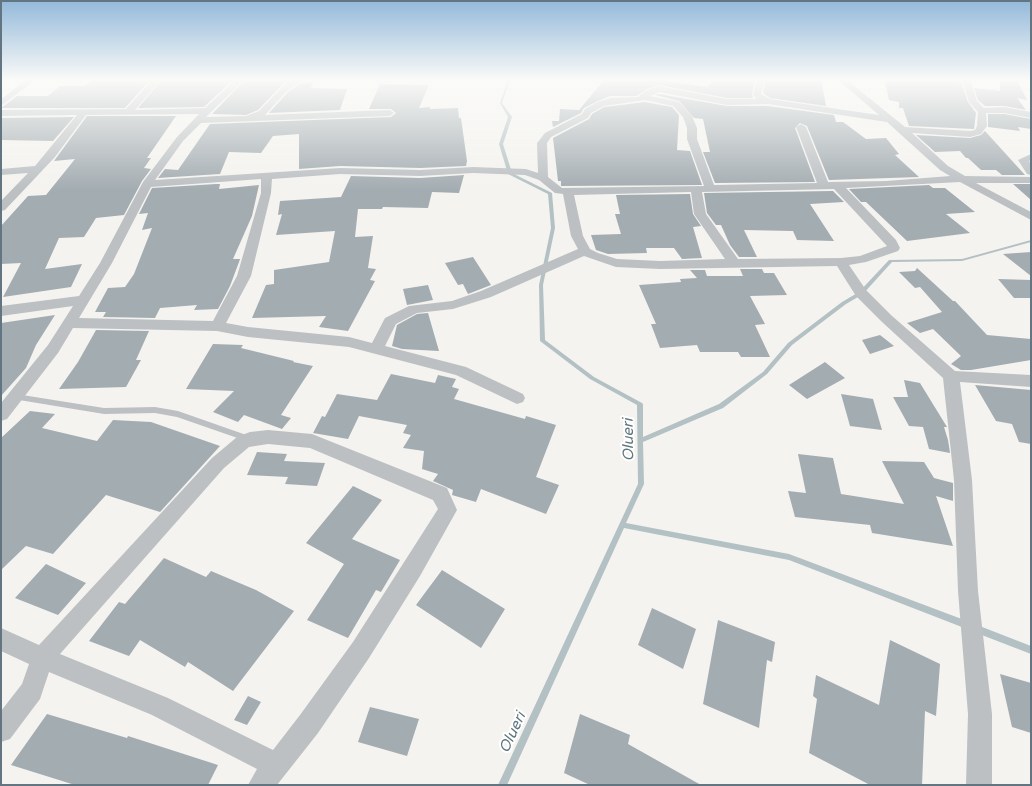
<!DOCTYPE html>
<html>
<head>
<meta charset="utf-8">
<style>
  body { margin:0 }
  #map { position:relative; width:1032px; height:786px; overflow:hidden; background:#f4f3ef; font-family:"Varela Round",sans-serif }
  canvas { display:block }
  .frame { position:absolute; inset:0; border:2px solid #637580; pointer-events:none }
</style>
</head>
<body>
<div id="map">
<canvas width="1032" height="786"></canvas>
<div class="frame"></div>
</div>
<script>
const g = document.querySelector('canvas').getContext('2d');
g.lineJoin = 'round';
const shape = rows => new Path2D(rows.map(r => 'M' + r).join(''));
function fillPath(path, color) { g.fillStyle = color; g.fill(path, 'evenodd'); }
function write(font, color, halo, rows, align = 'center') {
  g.font = font + ' "Varela Round",sans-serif'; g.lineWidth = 4; g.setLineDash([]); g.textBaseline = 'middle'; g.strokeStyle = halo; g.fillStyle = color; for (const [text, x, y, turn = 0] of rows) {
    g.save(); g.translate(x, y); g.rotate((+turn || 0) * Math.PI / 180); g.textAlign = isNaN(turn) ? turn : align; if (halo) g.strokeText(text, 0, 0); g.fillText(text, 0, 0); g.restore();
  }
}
const stream = shape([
  [508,80,510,80,502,103,512,117,503,144,512,173,552,193,555,228,543,285,545,340,594,377,642,403,643,404,643,437,719,404,763,372,788,343,842,302,859,292,889,260,962,259,1031,240,1031,242,962,261,892,262,863,294,846,304,792,345,767,374,723,408,643,442,644,484,626,523,789,554,967,621,970,622,971,625,970,628,967,629,789,560,624,528,507,785,498,785,638,484,637,405,590,379,540,341,539,285,551,228,548,194,508,174,499,144,508,117,500,103,508,80],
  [977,625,1031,646,1031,654,974,632,973,629,974,626,977,625]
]);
const building = shape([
  [92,80,150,80,125,108,1,108,17,96,48,96,60,86,85,86],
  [162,80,233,80,204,107,138,108],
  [245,80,287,80,258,110,246,115,212,114],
  [604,80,659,80,708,87,712,80,755,80,752,94,753,98,727,98,659,85,647,89,637,96,610,96,598,101,584,108,581,113,553,127,552,121,559,121,560,109,579,110],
  [766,80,821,80,826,106,770,98,763,93],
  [887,80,951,80,961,82,968,102,976,113,974,129,909,126,903,108,899,108,899,102,889,100,885,82,888,82],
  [1000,80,1017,80,1027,100,1017,98,1026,110,1004,106,985,106,978,100,974,88,1000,91],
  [313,82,311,88,347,89,340,110,269,113,287,93,301,83],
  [380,84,429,85,419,108,430,107,430,109,458,108,459,118,461,118,467,161,466,166,420,168,340,166,299,169,299,134,273,136,261,153,229,152,220,174,158,178,165,169,178,170,210,124,391,117,396,113,391,109,369,109],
  [659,94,727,106,768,106,834,115,836,122,843,122,866,139,886,138,899,154,895,155,919,177,829,180,807,126,800,123,795,128,815,182,715,183,703,152,710,152,703,119,694,118,679,101,655,95],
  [645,102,672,107,679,115,677,150,690,151,702,185,561,186,561,181,558,181,553,138,589,119,592,114,604,107],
  [988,114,1004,114,1031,119,1031,129,1018,127,1020,131,988,127],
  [87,116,176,116,147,158,151,158,144,168,151,169,142,181,124,215,96,218,84,237,59,238,45,269,82,264,71,287,3,297,21,263,1,264,1,226,28,196,46,195,75,159,54,161],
  [1,117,1,118,74,117,53,141,1,140],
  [985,131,1025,175,1002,175,996,170,981,170,968,158,966,158,960,151,935,152,916,135,970,138,981,135],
  [464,175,459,193,432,192,428,208,383,207,382,209,358,209,355,237,373,236,368,268,376,269,370,280,375,281,348,331,319,327,326,316,252,318,266,285,274,284,274,270,329,262,335,231,276,235,282,214,278,215,280,201,341,197,351,176,420,178],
  [216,184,220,184,219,189,259,185,252,216,233,259,240,259,239,262,230,286,218,309,194,310,197,305,160,308,155,318,103,317,106,312,95,312,108,288,125,287,134,274,152,228,142,230,148,213,139,214,152,188],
  [1013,184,1031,184,1031,200],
  [929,185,933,188,945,188,975,212,946,214,970,233,907,241,866,202,861,202,849,189],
  [833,191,844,202,810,204,834,241,797,240,793,231,744,230,757,257,739,257,730,245,721,225,716,225,707,213,704,193],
  [690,194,693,214,701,226,693,227,702,258,682,259,674,248,646,248,647,253,608,254,596,250,591,235,621,234,615,214,620,214,616,195],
  [1031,252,1031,276,1003,254],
  [473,257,491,285,468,294,463,284,458,285,445,263],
  [917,268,953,301,955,301,987,335,1031,339,1031,360,971,370,961,370,951,364,961,356,933,329,920,333,907,323,942,312,920,287,915,288,899,272,915,271],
  [740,269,762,269,764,273,774,273,787,295,750,296,765,324,755,325,770,357,741,357,738,352,700,352,697,345,660,348,651,324,656,324,639,285,681,282,680,279,697,278,690,270,705,270,707,276,743,276],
  [998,279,1031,280,1031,298,1014,298],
  [428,285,433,300,407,305,403,289],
  [428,313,439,351,402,349,392,346,397,325,417,314],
  [55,315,36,345,26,368,1,396,1,323],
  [96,330,149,331,136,360,141,360,126,387,59,389,78,362],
  [880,335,894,346,870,354,862,340],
  [213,344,243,345,241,348,294,361,293,362,313,366,281,415,291,418,282,429,244,415,238,422,213,412,234,391,186,389],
  [825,362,845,378,807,399,789,385],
  [391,374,435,383,438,375,456,379,452,387,459,389,454,399,525,419,526,416,556,425,536,477,559,485,546,514,481,489,476,502,452,495,453,490,433,481,438,474,422,469,424,451,403,448,411,435,403,433,407,425,359,416,348,439,313,433,322,416,325,417,337,394,377,400],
  [904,380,920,383,947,427,944,427,948,440,950,453,929,449,923,427,909,426,893,397,908,397],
  [975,385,1031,390,1031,444,1019,442,1012,424,996,421],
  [841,394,873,399,882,430,850,426],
  [30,411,55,414,42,428,97,441,113,420,151,422,220,446,160,512,106,495,53,554,26,546,1,570,1,438],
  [257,452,287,454,284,461,325,463,317,486,285,484,288,477,247,475],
  [798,454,833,458,841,494,904,504,882,461,924,462,934,478,953,483,953,501,936,496,953,546,872,533,870,525,795,517,788,491,806,493],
  [353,486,382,500,352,539,400,560,381,592,376,590,348,638,307,620,344,564,306,543],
  [164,558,206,577,211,571,256,590,294,611,233,691,188,662,185,667,140,640,129,656,89,641,119,602,125,604],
  [46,564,86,583,58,615,15,598],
  [442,570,505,609,481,648,416,605],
  [652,608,696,629,683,669,638,645],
  [718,620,775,642,772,662,767,660,759,728,703,704],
  [890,640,940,664,936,716,925,711,922,785,870,785,809,753,817,699,813,696,816,675,879,705],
  [1000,674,1031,683,1031,733,1012,727],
  [248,696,261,702,247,725,234,720],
  [370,707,419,719,407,756,358,742],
  [47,714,127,738,128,736,218,765,208,785,75,785,11,765],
  [580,714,630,735,628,744,701,785,590,785,564,773]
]);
const lane = shape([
  [16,394,104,408,155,407,178,411,252,437,253,439,252,441,249,442,177,417,155,413,104,414,13,399,12,397,13,395,16,394]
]);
const street = shape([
  [26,80,35,80,1,106,1,99,26,80],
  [152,80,161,80,135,110,205,108,235,80,244,80,206,117,246,116,259,111,289,80,302,80,286,92,265,115,390,110,394,113,390,116,201,123,183,141,155,180,340,168,420,170,473,167,526,169,538,173,537,143,545,133,582,114,585,109,598,102,610,98,638,97,647,90,659,86,727,99,756,99,753,94,757,80,765,80,761,94,770,99,879,115,838,80,847,80,905,127,970,131,975,130,977,126,978,112,969,102,962,80,970,80,977,101,984,108,1004,107,1031,112,1031,118,1004,113,986,113,987,126,981,134,970,137,912,133,948,166,965,176,1031,177,1031,183,976,183,1031,212,1031,220,960,182,846,188,896,240,900,248,898,251,866,262,849,265,866,290,891,315,955,371,1031,375,1031,387,960,382,972,480,978,591,992,714,992,785,966,785,968,714,958,591,954,480,943,378,881,321,856,296,837,266,660,269,616,267,584,256,491,297,453,309,417,313,396,324,385,346,466,367,523,394,525,398,523,402,517,404,456,375,349,347,248,337,217,331,73,328,58,353,7,419,1,421,1,403,48,345,73,306,1,316,1,306,79,296,100,263,143,182,177,137,199,114,86,115,55,157,5,210,1,211,1,201,28,173,1,175,1,169,35,166,77,115,1,116,1,110,126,109,152,80],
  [659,92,727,105,768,104,887,122,940,170,950,176,886,181,828,182,806,127,801,124,796,127,817,183,714,185,697,139,697,128,692,116,679,102,650,96,659,92],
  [645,100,673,106,683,117,687,128,687,139,704,186,562,188,548,177,547,143,551,137,588,118,591,113,604,106,645,100],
  [473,173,525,175,539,180,555,193,563,194,571,236,578,249,481,291,452,301,409,306,385,318,372,343,349,337,248,327,226,323,251,276,271,193,272,179,340,174,420,176,473,173],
  [261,179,261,193,237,276,213,321,79,318,112,263,151,187,261,179],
  [834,189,887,246,860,256,841,258,738,259,706,214,702,192,834,189],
  [691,192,694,214,725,259,660,261,617,259,598,253,590,249,583,236,574,195,691,192],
  [1031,154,1031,160,1029,161,1031,164,1031,175,1027,174,1018,160,1031,154],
  [268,430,312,434,447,488,457,510,420,576,369,658,318,733,277,785,248,785,257,769,152,715,49,672,40,699,10,739,1,742,1,711,22,684,29,664,1,651,1,628,39,645,212,458,237,437,250,432,268,430],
  [268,444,310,448,433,500,438,509,353,642,300,715,273,750,168,698,60,654,224,468,249,447,268,444]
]);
const waterNames = [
  ["Olueri",629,440,-91],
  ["Olueri",513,733,-65]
];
fillPath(stream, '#b3c1c4');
fillPath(building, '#a3acb1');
fillPath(lane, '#bcc0c3');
fillPath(street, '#bcc0c3');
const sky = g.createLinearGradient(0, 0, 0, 190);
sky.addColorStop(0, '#93b9da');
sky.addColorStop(0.42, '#fafaf8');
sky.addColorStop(1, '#fafaf800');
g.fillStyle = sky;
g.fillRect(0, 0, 1032, 190);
write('italic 15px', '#5f777e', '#fff', waterNames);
</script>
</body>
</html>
